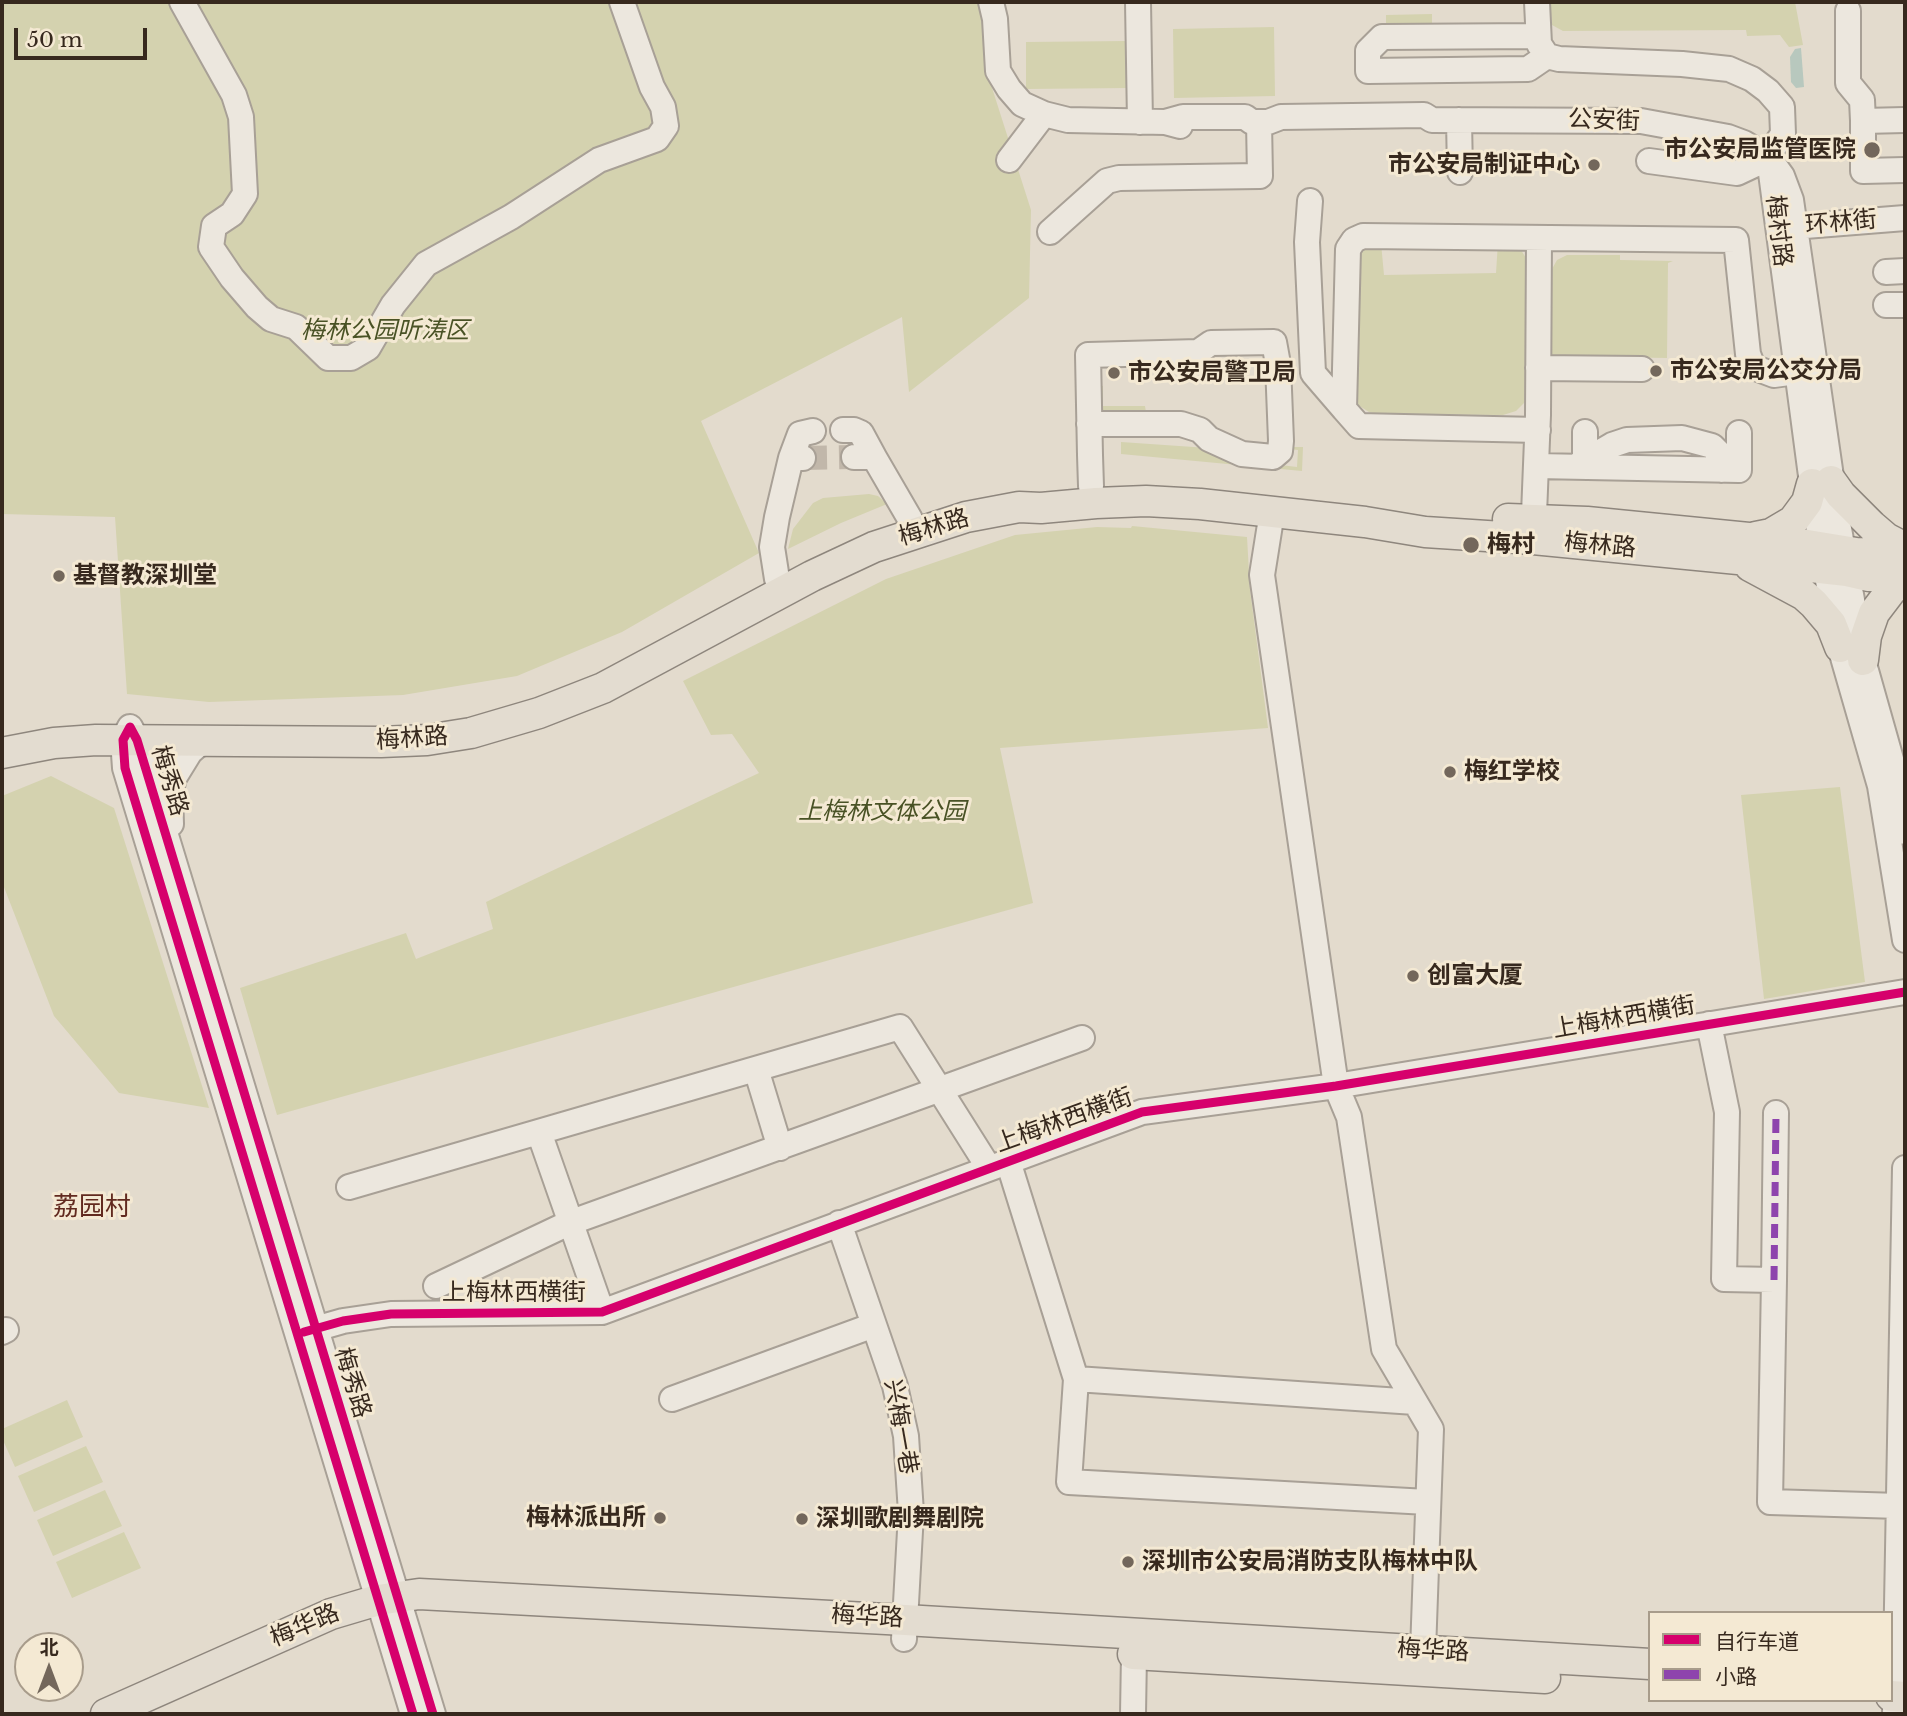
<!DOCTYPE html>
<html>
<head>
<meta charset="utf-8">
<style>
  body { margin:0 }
  #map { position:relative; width:1907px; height:1716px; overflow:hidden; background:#e3dbcd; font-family:"Libre Baskerville","Noto Sans SC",serif }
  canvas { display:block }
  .frame { position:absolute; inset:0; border:4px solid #37291e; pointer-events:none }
  .legend { position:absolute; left:1648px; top:1611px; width:245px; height:91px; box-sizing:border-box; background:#f4e9d3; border:2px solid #a89c8b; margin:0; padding:9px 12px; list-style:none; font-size:21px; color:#37291e }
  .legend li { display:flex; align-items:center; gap:14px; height:35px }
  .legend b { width:35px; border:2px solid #a89c8b }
  .north { position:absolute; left:14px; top:1632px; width:70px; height:70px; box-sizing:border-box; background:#f4e9d3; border:2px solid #a89c8b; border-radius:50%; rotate:0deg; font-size:19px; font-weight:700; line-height:28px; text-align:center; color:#37291e }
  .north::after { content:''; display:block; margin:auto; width:24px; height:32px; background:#73675b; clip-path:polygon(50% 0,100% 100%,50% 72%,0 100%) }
  .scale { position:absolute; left:14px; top:28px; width:133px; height:32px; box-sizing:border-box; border:4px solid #37291e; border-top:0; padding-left:9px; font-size:21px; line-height:24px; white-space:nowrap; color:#37291e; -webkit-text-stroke:5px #f4e9d3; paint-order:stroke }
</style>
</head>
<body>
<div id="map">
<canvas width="1907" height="1716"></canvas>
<div class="frame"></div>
<ul class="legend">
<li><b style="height:9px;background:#d6006c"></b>自行车道</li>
<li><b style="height:9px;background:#8e44ad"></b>小路</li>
</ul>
<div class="north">北</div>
<div class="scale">50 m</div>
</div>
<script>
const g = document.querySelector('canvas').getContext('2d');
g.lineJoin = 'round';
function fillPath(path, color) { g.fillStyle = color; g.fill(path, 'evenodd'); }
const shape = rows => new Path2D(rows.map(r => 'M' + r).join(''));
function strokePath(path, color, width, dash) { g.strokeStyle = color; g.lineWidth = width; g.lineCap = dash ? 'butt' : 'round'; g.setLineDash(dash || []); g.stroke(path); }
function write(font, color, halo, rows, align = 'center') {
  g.font = font + ' "Libre Baskerville","Noto Sans SC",serif'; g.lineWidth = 6; g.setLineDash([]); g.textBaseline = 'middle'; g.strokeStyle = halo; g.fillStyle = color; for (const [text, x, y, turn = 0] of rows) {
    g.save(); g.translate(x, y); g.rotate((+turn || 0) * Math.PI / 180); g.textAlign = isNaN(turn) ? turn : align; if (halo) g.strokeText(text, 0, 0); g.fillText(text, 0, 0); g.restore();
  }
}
const green = shape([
  [2,2,983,2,986,69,1031,210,1029,298,909,392,902,317,701,421,759,553,622,632,517,676,403,695,209,702,127,694,115,517,2,514],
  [1550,2,1795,2,1803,45,1789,47,1780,35,1747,36,1746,30,1563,31,1552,25],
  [1432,14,1432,25,1386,25,1386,15],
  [1274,27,1275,96,1174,98,1173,29],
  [1127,41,1128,88,1026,89,1026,42],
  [1498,242,1521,250,1529,263,1529,393,1524,403,1516,411,1503,415,1378,414,1369,412,1358,405,1352,395,1357,256,1371,245,1381,243,1384,275,1496,273],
  [1567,255,1620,255,1620,260,1673,261,1668,263,1667,358,1551,356,1552,269,1557,260],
  [1098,386,1103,386,1103,406,1145,406,1146,412,1100,412],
  [1121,442,1208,448,1230,459,1297,467,1298,450,1289,449,1289,447,1303,447,1302,471,1121,454],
  [869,494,878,496,887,504,841,523,788,549,793,529,813,503,823,498],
  [1132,526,1247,537,1250,590,1268,728,1000,748,1033,903,277,1115,240,988,406,933,416,959,493,929,486,902,759,773,732,734,711,735,683,681,886,579,1015,535,1097,527,1131,528],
  [51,776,114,808,209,1108,119,1093,54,1016,2,882,2,796],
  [1840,787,1865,982,1764,999,1741,795],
  [67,1400,83,1437,15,1467,2,1438,2,1429],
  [86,1446,103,1482,34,1512,18,1476],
  [105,1490,122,1526,53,1556,37,1520],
  [124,1532,141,1568,72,1598,56,1562]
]);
const water = shape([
  [1801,48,1804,87,1796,88,1791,82,1790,57,1795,49]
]);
const minorTunnel = shape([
  [803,458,854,457]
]);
const minor = shape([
  [182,2,234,95,241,117,245,194,232,214,214,226,211,247,232,278,257,307,271,319,296,327,328,358,351,358,368,348,393,305,426,264,511,217,599,160,657,139,666,126,663,107,652,87,622,2],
  [991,2,995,19,998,71,1009,89,1022,104,1044,114,1068,120,1165,122,1180,126],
  [1138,2,1140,122],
  [1537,2,1539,44,1547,56,1559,59,1682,64,1729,69,1752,79,1768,91,1782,107,1783,134,1774,147,1769,158,1816,514,1840,647,1880,786,1905,940],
  [1848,11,1848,83,1862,100,1863,121,1905,120],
  [1537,36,1382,37,1368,51,1368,71,1528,69,1547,56],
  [1459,120,1460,172],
  [1863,121,1863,171,1905,170],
  [1165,122,1183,117,1245,117,1252,122,1268,122,1281,117,1424,115,1432,120,1641,121,1728,137,1744,143,1769,158,1782,176,1791,200,1837,518,1863,660,1898,784,1905,832],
  [1009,160,1044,114],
  [1649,161,1737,173,1769,158],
  [1310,201,1307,242,1313,373,1344,409],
  [1780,228,1905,218],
  [1050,232,1107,181,1119,178,1260,176,1259,122],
  [1886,272,1905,271],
  [1886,305,1905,305],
  [1538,368,1642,369],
  [1089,424,1181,424,1200,430,1209,439,1242,454,1273,457,1280,451,1281,441,1278,364,1274,342,1211,343,1198,352,1088,355,1090,455,1091,486],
  [843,430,854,430,861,433,874,457],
  [1538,430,1359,426,1344,409,1348,249,1354,240,1363,236,1736,240,1748,354,1753,367,1774,375,1796,372],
  [854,457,874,457,910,519],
  [791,458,800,434,813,431],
  [1585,461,1585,432],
  [1537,466,1739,470,1739,433],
  [1576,466,1612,445,1627,440,1682,438,1712,446,1720,454,1721,470],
  [1272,512,1262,575,1336,1086,1349,1117,1384,1349,1431,1429,1423,1651],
  [1533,539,1538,415,1539,238],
  [777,579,772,547,777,517,791,458,803,458],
  [171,824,170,794,174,778,190,752,198,745,209,741],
  [1709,1024,1727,1112,1724,1279,1774,1280,1770,1502,1899,1506],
  [756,1069,780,1148],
  [539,1132,602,1312],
  [1008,1161,1076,1379,1415,1402],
  [349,1187,900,1027,989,1168],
  [839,1223,895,1386,906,1436,911,1513,904,1639],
  [1774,1280,1776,1113],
  [436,1286,569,1223,1082,1038],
  [2,1332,6,1330],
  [301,1333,343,1321,391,1314,602,1312,1142,1112,1336,1086,1905,992],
  [1076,1379,1069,1482,1427,1502],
  [672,1399,874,1325],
  [413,1714,125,768,123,740,130,727,137,740,433,1714],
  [1133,1714,1134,1654],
  [1895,1714,1905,1168]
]);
const major = shape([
  [1831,481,1841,495,1872,526,1886,538,1905,548],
  [1508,519,1587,522,1789,542,1856,553,1905,554],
  [1756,537,1771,534,1793,521,1807,502,1812,484],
  [1750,566,1804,595,1814,604,1831,624,1840,647],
  [1863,660,1866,636,1874,613,1893,588,1905,583],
  [2,753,54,743,96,740,381,742,427,740,471,733,539,713,603,688,812,576,874,547,966,517,1019,507,1041,508,1096,503,1146,501,1200,504,1365,522,1425,532,1533,539,1738,559,1847,571,1869,576,1905,576],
  [1133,1654,1545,1678],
  [1891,1696,1905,1697],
  [106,1714,331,1614,378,1600,419,1594,905,1620,1650,1664]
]);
const quiet = shape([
  [1774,1280,1776,1113]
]);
const cycleway = shape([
  [304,1332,343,1321,391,1314,602,1312,1142,1112,1336,1086,1905,992],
  [413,1714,125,768,123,740,130,727,137,740,433,1714]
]);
const markers = [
  [1872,150,9,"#73675b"],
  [1594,165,7,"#73675b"],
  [1656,371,7,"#73675b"],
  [1114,373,7,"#73675b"],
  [1471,545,9,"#73675b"],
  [59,576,7,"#73675b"],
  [1450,772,7,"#73675b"],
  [1413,976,7,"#73675b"],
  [660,1518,7,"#73675b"],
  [802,1519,7,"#73675b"],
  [1128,1562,7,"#73675b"]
];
const streetNames = [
  ["公安街",1604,121,2],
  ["环林街",1841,223,-5],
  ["梅村路",1778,231,83],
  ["梅林路",934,528,-17],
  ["梅林路",1600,546,5],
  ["梅林路",412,739,-4],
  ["梅秀路",169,781,73],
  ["上梅林西横街",1624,1018,-10],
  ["上梅林西横街",1064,1121,-20],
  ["上梅林西横街",514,1293],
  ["梅秀路",352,1383,73],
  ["兴梅一巷",900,1427,80],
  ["梅华路",867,1617,3],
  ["梅华路",305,1626,-23],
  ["梅华路",1433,1651,3]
];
const poiNames = [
  ["市公安局监管医院",1856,150,"right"],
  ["市公安局制证中心",1580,165,"right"],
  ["市公安局公交分局",1670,371],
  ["市公安局警卫局",1128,373],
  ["梅村",1487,545],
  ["基督教深圳堂",73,576],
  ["梅红学校",1464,772],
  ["创富大厦",1427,976],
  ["梅林派出所",646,1518,"right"],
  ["深圳歌剧舞剧院",816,1519],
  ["深圳市公安局消防支队梅林中队",1142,1562]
];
const parkNames = [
  ["梅林公园听涛区",385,331],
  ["上梅林文体公园",882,812]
];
const neighbourhoodNames = [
  ["荔园村",92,1208]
];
fillPath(green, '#d4d2af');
fillPath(water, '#b8c8be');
strokePath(minorTunnel, '#c1b7aa', 24, [24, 12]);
strokePath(minor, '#a8a096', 28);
strokePath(major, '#8e867d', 33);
strokePath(minor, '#ece7de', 24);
strokePath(major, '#e3dcd0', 30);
strokePath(quiet, '#8e44ad', 7, [14, 7]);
strokePath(cycleway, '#d6006c', 9);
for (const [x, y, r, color] of markers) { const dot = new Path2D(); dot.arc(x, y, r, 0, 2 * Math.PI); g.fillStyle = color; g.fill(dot); strokePath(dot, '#f4e9d3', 2.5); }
write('24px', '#37291e', '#f4e9d3', streetNames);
write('bold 24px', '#37291e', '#f4e9d3', poiNames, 'left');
write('italic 24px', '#495225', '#f4e9d3', parkNames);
write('26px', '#622a1f', '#f4e9d3', neighbourhoodNames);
</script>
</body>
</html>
